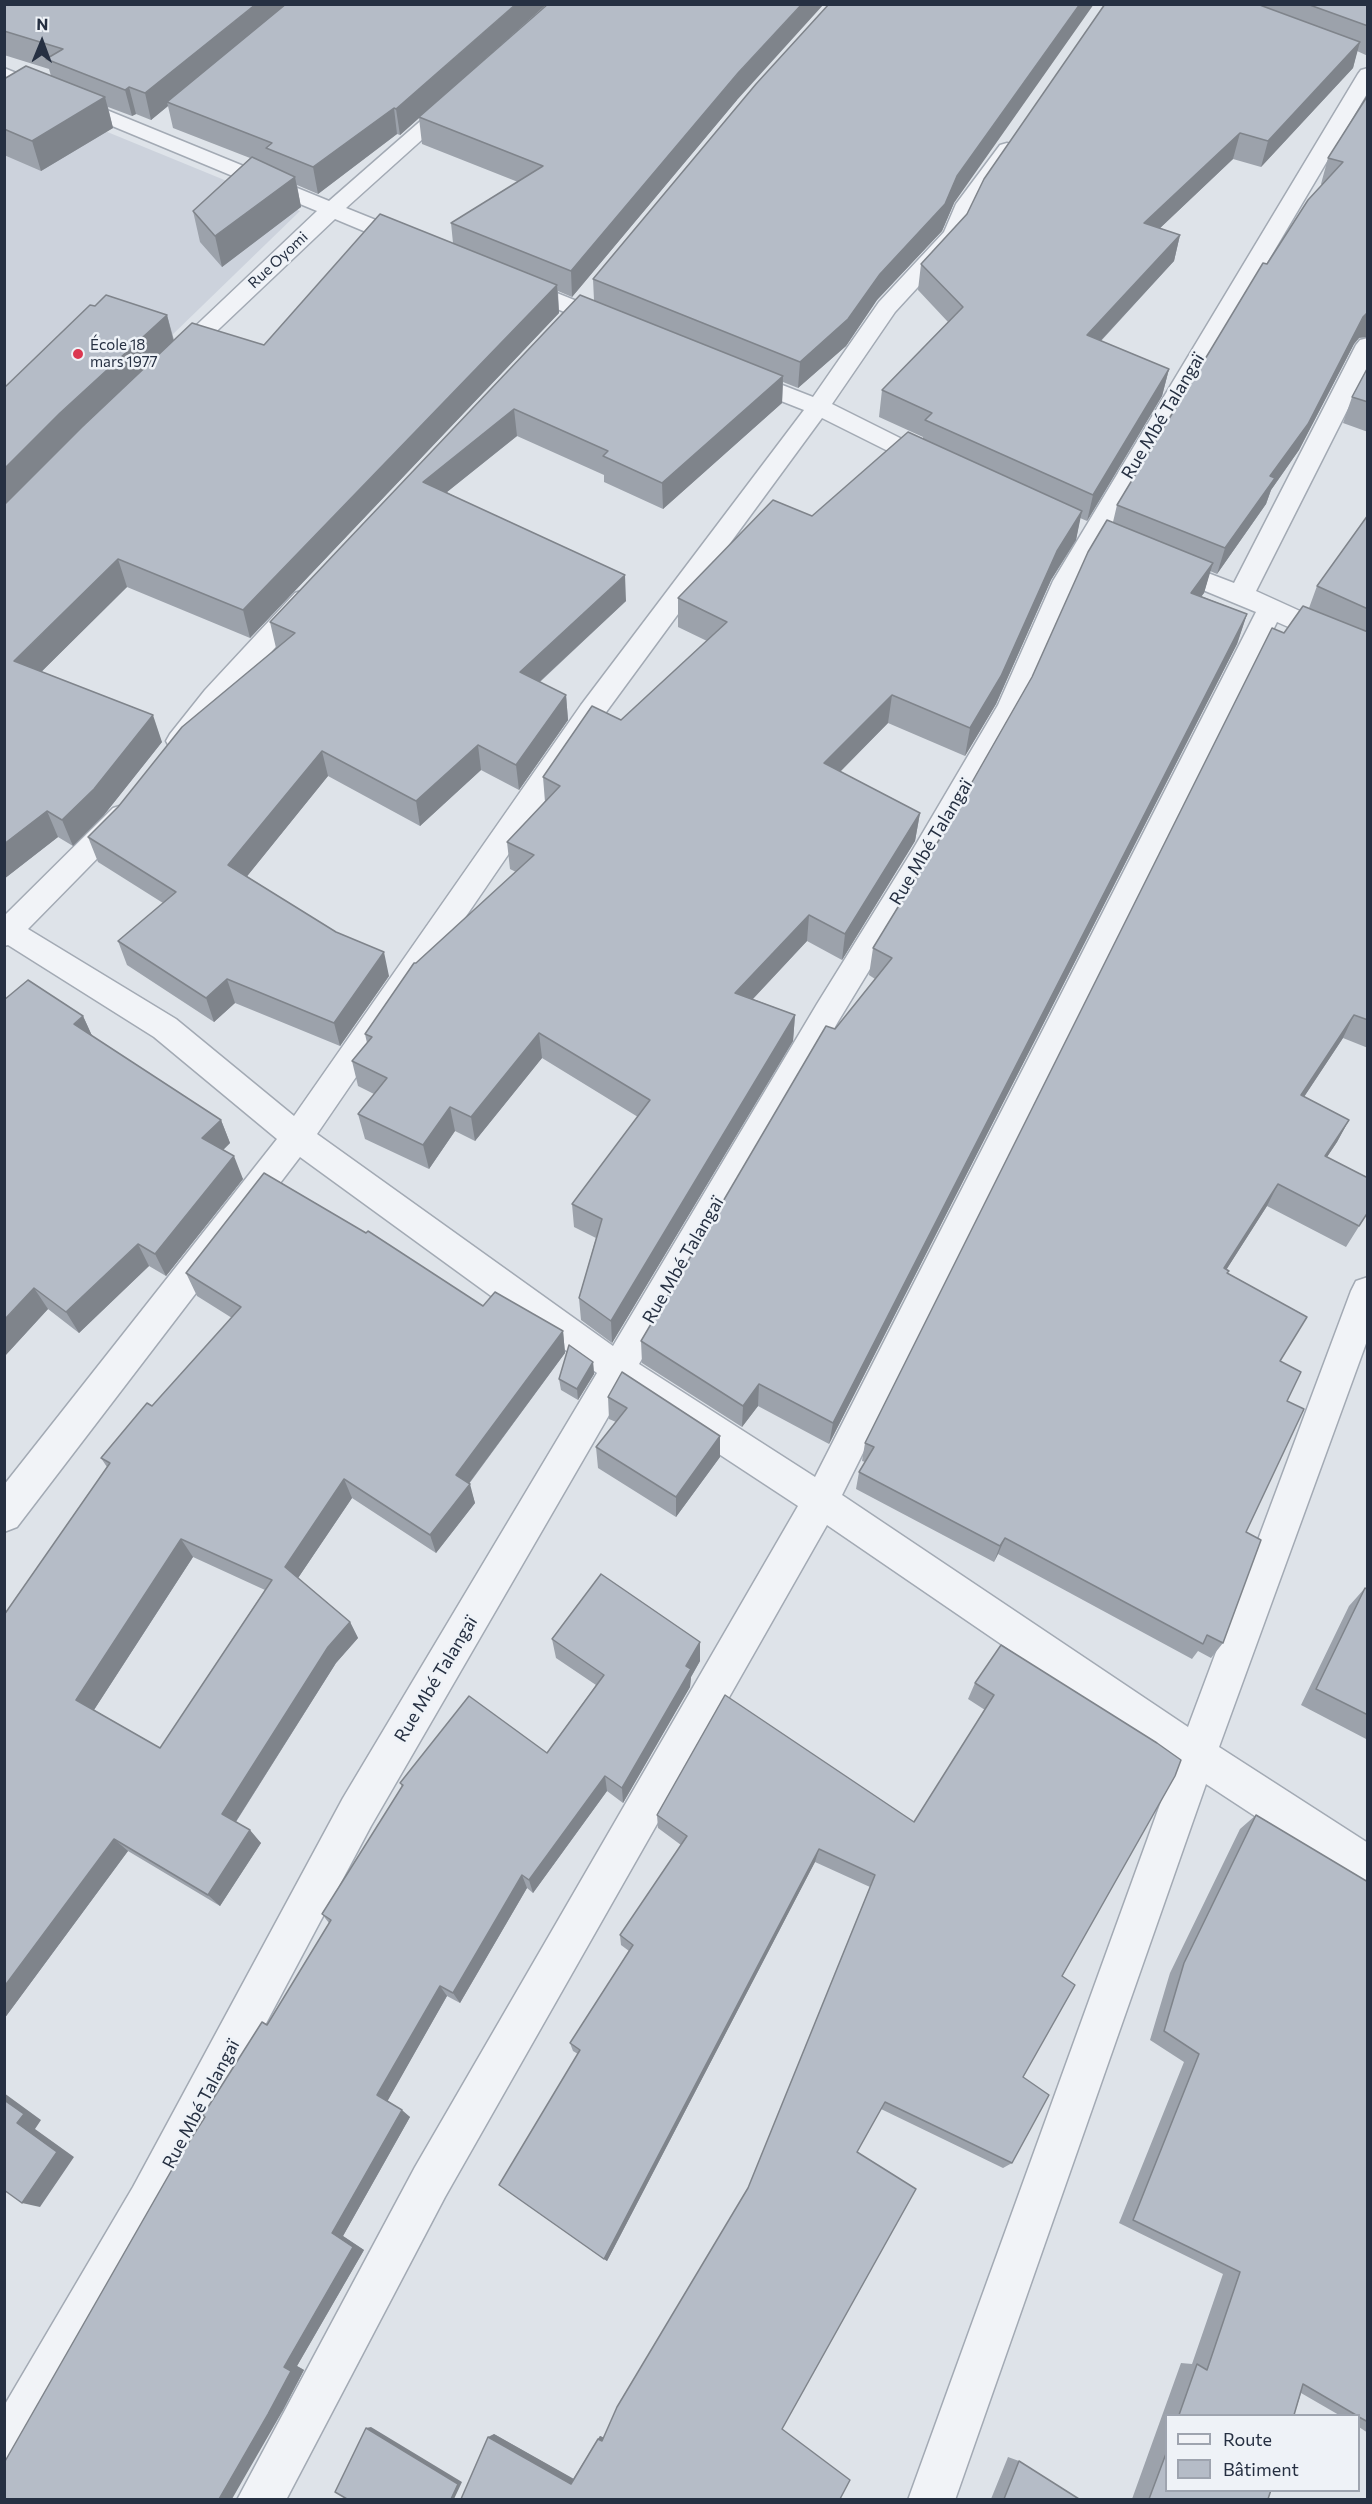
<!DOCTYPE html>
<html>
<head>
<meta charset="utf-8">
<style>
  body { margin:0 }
  #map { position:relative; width:1372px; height:2504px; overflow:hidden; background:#dee3e9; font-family:Commissioner,sans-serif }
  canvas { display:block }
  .frame { position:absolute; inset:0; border:6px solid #263042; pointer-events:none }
  .legend { position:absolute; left:1165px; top:2414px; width:195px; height:78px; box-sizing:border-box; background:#eef2f7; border:2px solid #9ea4af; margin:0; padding:8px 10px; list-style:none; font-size:18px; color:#263042 }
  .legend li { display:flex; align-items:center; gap:12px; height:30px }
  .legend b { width:30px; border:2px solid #9ea4af }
  .north { position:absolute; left:12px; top:12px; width:60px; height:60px; -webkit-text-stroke:4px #eef2f7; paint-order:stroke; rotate:1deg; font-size:16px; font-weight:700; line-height:24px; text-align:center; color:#263042 }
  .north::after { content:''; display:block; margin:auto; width:21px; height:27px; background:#263042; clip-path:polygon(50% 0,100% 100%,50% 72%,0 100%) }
</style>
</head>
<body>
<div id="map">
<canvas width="1372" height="2504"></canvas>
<div class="frame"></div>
<ul class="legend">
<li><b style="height:8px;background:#f1f3f7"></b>Route</li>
<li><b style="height:16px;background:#b5bcc7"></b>Bâtiment</li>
</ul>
<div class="north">N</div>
</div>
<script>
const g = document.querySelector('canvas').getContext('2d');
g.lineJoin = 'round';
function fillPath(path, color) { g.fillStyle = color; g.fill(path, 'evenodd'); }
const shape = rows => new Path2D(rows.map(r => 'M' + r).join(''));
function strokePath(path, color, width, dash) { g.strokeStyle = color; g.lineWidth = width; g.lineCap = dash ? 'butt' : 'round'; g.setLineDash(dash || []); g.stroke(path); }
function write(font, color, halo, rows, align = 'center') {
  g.font = font + ' Commissioner,sans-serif'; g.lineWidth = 5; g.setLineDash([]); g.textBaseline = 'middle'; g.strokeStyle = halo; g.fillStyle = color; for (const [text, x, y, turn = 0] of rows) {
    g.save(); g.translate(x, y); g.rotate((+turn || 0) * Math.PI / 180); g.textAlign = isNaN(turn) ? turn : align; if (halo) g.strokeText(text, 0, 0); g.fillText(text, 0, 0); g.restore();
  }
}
const built = shape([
  [5,90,300,211,5,497]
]);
const street = shape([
  [4,68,329,201,448,97,455,95,462,97,465,101,346,208,418,237,421,242,418,247,410,249,402,247,335,219,183,363,175,365,167,363,163,358,167,353,317,211,4,81,4,68],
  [1368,68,1368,92,1079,581,1024,705,932,867,839,1020,639,1364,815,1477,1256,612,1157,571,1153,565,1157,559,1166,557,1234,583,1356,345,1360,340,1368,338,1368,369,1256,591,1368,642,1368,662,1277,622,842,1495,1188,1727,1351,1291,1356,1281,1368,1277,1368,1338,1219,1747,1368,1843,1368,1887,1354,1881,1206,1784,955,2500,908,2500,1175,1763,827,1525,445,2197,286,2500,237,2500,415,2167,798,1506,623,1391,371,1826,163,2217,20,2467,4,2474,4,2406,133,2187,343,1798,597,1373,300,1157,17,1527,4,1532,4,1485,277,1139,154,1037,8,945,4,946,4,916,113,808,123,805,133,808,137,815,133,822,28,929,176,1019,294,1116,581,705,804,410,733,382,729,377,733,372,741,370,749,372,813,397,879,302,944,232,956,204,1000,145,1007,143,1014,145,1017,149,978,204,962,239,895,312,832,404,944,460,947,465,944,470,935,473,926,470,822,418,601,719,317,1134,613,1346,817,1004,912,851,998,705,1053,581,1358,74,1361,70,1368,68],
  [517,277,619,318,622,323,619,328,611,330,603,328,509,289,506,284,509,279,517,277],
  [304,590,313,593,317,599,313,605,225,704,190,748,180,751,170,748,166,741,170,734,205,690,295,593,304,590]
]);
const wall = shape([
  [4,4,475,69,737,100,572,297,558,291,559,313,250,638,127,587,41,672,162,742,104,815,73,846,58,837,4,879,95,306,167,315,174,340,264,345,453,243,451,223,518,182,422,144,419,118,400,135,397,134,318,194,297,185,301,207,222,267,200,242,193,211,250,158,173,128,168,106,151,120,136,114,132,116,108,107,113,128,41,171,4,155,4,79,51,76,49,69,4,55],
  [1105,4,1368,4,1368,56,1357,51,1353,68,1261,167,1233,159,1160,228,1180,235,1174,261,1101,341,1169,369,1162,396,1087,521,1080,518,1076,540,1051,580,996,704,965,756,888,723,840,772,920,813,915,841,842,960,807,941,753,999,795,1015,793,1041,612,1343,581,1320,579,1298,596,1238,574,1227,572,1204,638,1117,542,1058,475,1141,455,1131,429,1169,365,1139,358,1114,374,1094,358,1086,352,1061,367,1043,365,1034,416,963,516,872,510,869,507,842,545,802,543,777,621,720,707,641,678,627,678,598,812,516,923,439,923,437,879,417,882,390,948,322,918,290,921,264,967,214],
  [1368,95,1359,338,1354,344,1299,450,1271,490,1266,504,1217,574,1210,571,1204,593,1201,596,1247,614,1237,644,829,1444,758,1406,742,1427,642,1363,641,1341,835,1029,875,979,869,975,873,948,939,840,1032,677,1113,522,1117,505,1267,264,1322,185,1321,184,1328,158],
  [954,203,942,231,877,300,846,346,798,388,783,382,782,403,663,509,604,482,604,475,517,436,447,492,626,601,540,682,566,695,568,720,519,790,481,770,420,826,328,776,247,876,389,976,340,1046,235,1003,214,1022,127,965,118,941,163,903,98,862,88,837,276,648,270,622,594,300,593,279],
  [1368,367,1368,432,1343,423,1352,397],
  [1368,515,1368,1048,1343,1038,1304,1097,1349,1120,1337,1142,1327,1157,1368,1212,1346,1247,1267,1206,1226,1270,1280,1362,1287,1401,1246,1532,1223,1643,1211,1658,1198,1651,1192,1659,998,1554,994,1562,856,1489,859,1472,865,1462,862,1461,865,1443,1284,633,1309,608,1317,586],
  [83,1016,92,1036,221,1120,230,1143,223,1150,243,1179,166,1276,149,1266,79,1333,48,1309,4,1357],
  [186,1273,483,1306,563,1331,565,1353,469,1484,475,1503,436,1553,352,1498,298,1578,350,1622,358,1638,336,1663,236,1822,261,1843,220,1906,128,1851,4,2019,4,1615,107,1467,101,1458,152,1406,232,1318,197,1296],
  [193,1557,265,1590,160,1748,94,1710],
  [593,1362,594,1374,578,1400,561,1390,559,1379],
  [608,1397,720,1436,720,1457,676,1517,598,1468,596,1447,616,1422,609,1419],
  [1365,1588,1368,1590,1368,1740,1301,1705,1349,1606],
  [552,1639,700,1642,700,1661,691,1677,690,1687,623,1803,607,1791,533,1893,527,1888,460,2003,447,1996,387,2101,410,2117,343,2236,364,2250,297,2366,304,2370,282,2412,205,2117,267,2025,329,1923,322,1914,402,1787,400,1783,547,1753,596,1685,556,1658],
  [1001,1645,1062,1976,1023,2077,1012,2163,1003,2168,881,2109,857,2152,782,2429,850,2480,461,2499,494,2434,573,2479,598,2439,600,2436,604,2438,748,2189,870,1887,815,1862,607,2261,499,2185,578,2054,573,2051,570,2043,629,1951,621,1945,620,1935,681,1845,658,1828,657,1815,914,1822,985,1710,968,1699,975,1683],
  [1256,1815,1368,1882,1368,2433,1359,2427,1359,2415,1339,2415,1301,2393,1294,2415,1167,2415,1167,2490,1268,2499,1132,2499,1181,2363,1192,2364,1223,2274,1119,2223,1184,2062,1150,2040,1170,1973,1240,1829],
  [1008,2457,1019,2461,1079,2499,991,2499]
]);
const shadedWall = shape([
  [256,4,293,4,167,102,168,106,151,120,145,93],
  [516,4,547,4,400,135,396,109],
  [802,4,824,4,737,100,572,297,571,271,738,73],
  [1080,4,1094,4,954,203,942,231,877,300,846,346,798,388,800,362,880,274,957,176],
  [1360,42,1353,68,1261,167,1268,141],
  [129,87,136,114,132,116,125,90],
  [105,97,113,128,41,171,32,141],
  [394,108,397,134,318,194,313,167],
  [1240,133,1233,159,1138,249,1144,223],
  [295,177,301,207,222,267,215,236],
  [1180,235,1174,261,1081,362,1087,335],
  [557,285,559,313,250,638,243,610],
  [1368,312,1368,337,1359,338,1354,344,1299,450,1271,490,1266,504,1217,574,1225,548,1363,317],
  [167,315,174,343,4,507,4,469,60,413],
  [1169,369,1162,396,1087,521,1093,495],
  [783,376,782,403,663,509,662,483],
  [514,409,517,436,427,508,423,482],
  [1082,511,1076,540,1051,580,996,704,965,756,970,728,1057,551],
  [118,559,127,587,25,688,14,661],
  [1213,563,1204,593,1183,622,1191,593],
  [625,575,626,601,522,698,520,672],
  [1247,614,1237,644,829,1444,833,1423],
  [566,695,568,720,519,790,516,765],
  [892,695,888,723,821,791,824,763],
  [153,715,162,742,104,815,73,846,62,820],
  [478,745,481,770,420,826,416,801],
  [322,751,328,776,236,890,228,865],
  [47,811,58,837,4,879,4,844],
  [920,813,915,841,842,960,845,934],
  [809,915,807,941,734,1019,735,993],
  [384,952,389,976,340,1046,334,1023],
  [227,979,235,1003,214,1022,206,998],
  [795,1015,793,1041,612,1343,611,1321],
  [1354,1015,1343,1038,1290,1118,1301,1095],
  [83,1016,94,1040,74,1024],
  [539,1033,542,1058,475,1141,471,1117],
  [450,1107,455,1131,429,1169,423,1145],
  [221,1120,230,1143,212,1161,202,1138],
  [1349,1120,1337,1142,1313,1178,1325,1156],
  [234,1156,243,1179,166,1276,155,1254],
  [1278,1184,1267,1206,1214,1289,1224,1268],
  [138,1244,149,1266,79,1333,66,1312],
  [34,1288,48,1309,4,1357,4,1320],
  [563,1331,565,1353,461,1494,456,1475],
  [593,1362,594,1374,578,1400,577,1389],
  [759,1384,758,1406,742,1427,743,1406],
  [720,1436,720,1457,676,1517,676,1497],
  [344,1479,352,1498,294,1584,285,1567],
  [470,1484,475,1503,436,1553,430,1535],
  [1005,1538,998,1554,994,1562,1000,1546],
  [181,1539,193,1557,90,1716,76,1700],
  [350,1622,358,1638,336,1663,233,1826,222,1814,328,1647],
  [700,1642,700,1661,691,1677,690,1687,623,1803,622,1788,686,1666],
  [605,1776,607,1791,533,1893,529,1880],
  [250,1830,261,1843,220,1906,208,1895],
  [114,1839,128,1851,4,2019,4,1987],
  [819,1849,815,1862,607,2261,604,2259],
  [522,1875,527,1888,460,2003,453,1993],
  [440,1986,447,1996,387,2102,377,2095],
  [4,2093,41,2120,35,2129,74,2157,40,2207,22,2203,17,2123,4,2100],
  [402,2110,410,2117,343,2236,364,2250,297,2366,304,2370,282,2412,232,2499,219,2499,284,2367,332,2233],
  [371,2427,462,2482,454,2499,451,2499,366,2428],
  [494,2434,574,2479,571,2484,488,2437],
  [600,2436,605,2438,602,2441,598,2439]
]);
const building = shape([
  [4,4,256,4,145,93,129,87,125,90,46,59,63,49,4,31,4,4],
  [286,4,516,4,396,109,394,108,313,167,266,148,272,143,167,102,286,4],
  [548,4,802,4,738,73,571,271,451,223,543,166,419,117,548,4],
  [829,4,1080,4,957,176,945,204,880,274,848,319,800,362,593,279,756,84,829,4],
  [1105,4,1257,4,1360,42,1268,141,1240,133,1144,223,1180,235,1087,335,1169,369,1093,495,925,420,932,413,882,390,963,307,921,264,967,214,984,179,1105,4],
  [1307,4,1368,4,1368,26,1307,4],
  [26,66,105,97,32,141,4,129,4,79,26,66],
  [1368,95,1368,312,1363,317,1308,424,1270,476,1275,478,1225,548,1117,505,1263,263,1267,264,1308,200,1343,162,1328,158,1368,95],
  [252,157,295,177,215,236,193,211,252,157],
  [380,214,557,285,243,610,118,559,14,661,153,715,94,789,62,820,47,811,4,844,4,505,82,427,192,323,264,345,380,214],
  [106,295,167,315,60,413,4,469,4,388,90,305,95,306,106,295],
  [580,295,783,376,662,483,603,456,608,451,514,409,423,482,625,575,520,672,566,695,516,765,478,745,416,801,322,751,228,865,336,932,384,952,334,1023,227,979,206,998,118,941,176,892,88,837,118,807,182,727,295,633,270,622,580,295],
  [1368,367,1368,402,1352,397,1368,367],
  [908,432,1082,511,1057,551,1001,676,970,728,892,695,824,763,920,813,845,934,809,915,735,993,795,1015,611,1321,579,1298,602,1219,572,1204,650,1100,539,1033,471,1117,450,1107,423,1145,358,1114,387,1078,352,1061,372,1037,365,1034,414,963,416,963,534,855,507,842,560,786,543,777,592,706,621,720,727,622,678,598,773,500,812,516,908,432],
  [1368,515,1368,609,1317,586,1368,515],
  [1107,520,1213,563,1191,593,1247,614,833,1423,759,1384,743,1406,641,1341,826,1026,835,1029,892,958,873,948,939,840,1032,677,1088,552,1107,520],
  [1303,606,1368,632,1368,1020,1354,1015,1301,1095,1349,1120,1325,1156,1368,1178,1368,1212,1359,1226,1278,1184,1224,1268,1229,1271,1227,1273,1307,1317,1280,1361,1301,1372,1287,1401,1304,1409,1246,1532,1261,1540,1223,1643,1207,1635,1203,1644,1005,1538,1000,1546,859,1472,874,1447,865,1443,1272,628,1284,633,1303,606],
  [28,980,83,1016,74,1024,221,1120,202,1138,234,1156,155,1254,138,1244,66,1312,34,1288,4,1320,4,1000,28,980],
  [264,1173,366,1233,368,1231,483,1306,495,1292,563,1331,456,1475,470,1484,430,1535,344,1479,285,1567,350,1622,328,1647,222,1814,250,1830,208,1895,114,1839,4,1987,4,1615,110,1463,101,1458,147,1403,152,1406,241,1307,186,1273,264,1173],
  [181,1539,272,1580,160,1748,76,1700,181,1539],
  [569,1345,593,1362,577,1389,559,1379,569,1345],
  [622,1372,720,1436,676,1497,596,1447,627,1408,608,1397,622,1372],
  [601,1574,700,1642,686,1666,691,1669,622,1788,605,1776,529,1880,522,1875,453,1993,440,1986,377,2095,402,2110,332,2233,353,2247,284,2367,291,2371,268,2414,219,2499,4,2499,4,2463,178,2159,205,2117,203,2115,262,2022,267,2025,331,1920,322,1914,403,1785,400,1783,469,1696,547,1753,604,1675,552,1639,601,1574],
  [1365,1588,1368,1590,1368,1715,1316,1689,1365,1588],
  [1001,1645,1157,1743,1181,1760,1175,1776,1062,1976,1075,1985,1023,2077,1049,2095,1012,2163,885,2102,857,2152,916,2189,782,2429,850,2480,840,2499,461,2499,488,2437,571,2484,598,2439,602,2441,617,2407,748,2188,875,1875,819,1849,604,2259,499,2185,580,2050,570,2043,633,1945,620,1935,687,1836,657,1815,725,1695,914,1822,994,1695,975,1683,1001,1645],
  [1256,1815,1368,1882,1368,2422,1359,2417,1359,2415,1356,2415,1303,2384,1294,2415,1179,2415,1197,2364,1207,2370,1240,2272,1133,2220,1199,2054,1164,2031,1184,1963,1256,1815],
  [4,2100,24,2114,17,2123,57,2152,22,2203,4,2190,4,2100],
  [366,2428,458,2484,451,2499,347,2499,335,2492,366,2428],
  [1167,2451,1167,2490,1271,2490,1268,2499,1149,2499,1167,2451],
  [1019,2461,1079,2499,1004,2499,1019,2461]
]);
const markers = [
  [78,354,6,"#db3750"]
];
const farStreetnames = [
  ["Rue Oyomi",278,260,-43]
];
const farPoinames = [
  ["École 18",90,345],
  ["mars 1977",90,362]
];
const streetNames = [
  ["Rue Mbé Talangaï",1163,416,-59],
  ["Rue Mbé Talangaï",931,842,-59],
  ["Rue Mbé Talangaï",683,1260,-60],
  ["Rue Mbé Talangaï",436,1679,-59],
  ["Rue Mbé Talangaï",201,2104,-62]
];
fillPath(built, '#ccd2dc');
strokePath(street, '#a3aab4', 3);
fillPath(street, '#f1f3f7');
fillPath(wall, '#9ca2ab');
fillPath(shadedWall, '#7f848b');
fillPath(building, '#b5bcc7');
strokePath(building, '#7f848b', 1.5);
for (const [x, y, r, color] of markers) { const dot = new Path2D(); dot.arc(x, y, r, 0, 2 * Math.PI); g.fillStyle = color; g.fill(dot); strokePath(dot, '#eef2f7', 2); }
write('15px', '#263042', '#eef2f7', farStreetnames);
write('15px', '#263042', '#eef2f7', farPoinames, 'left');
write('18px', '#263042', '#eef2f7', streetNames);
</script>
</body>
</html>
